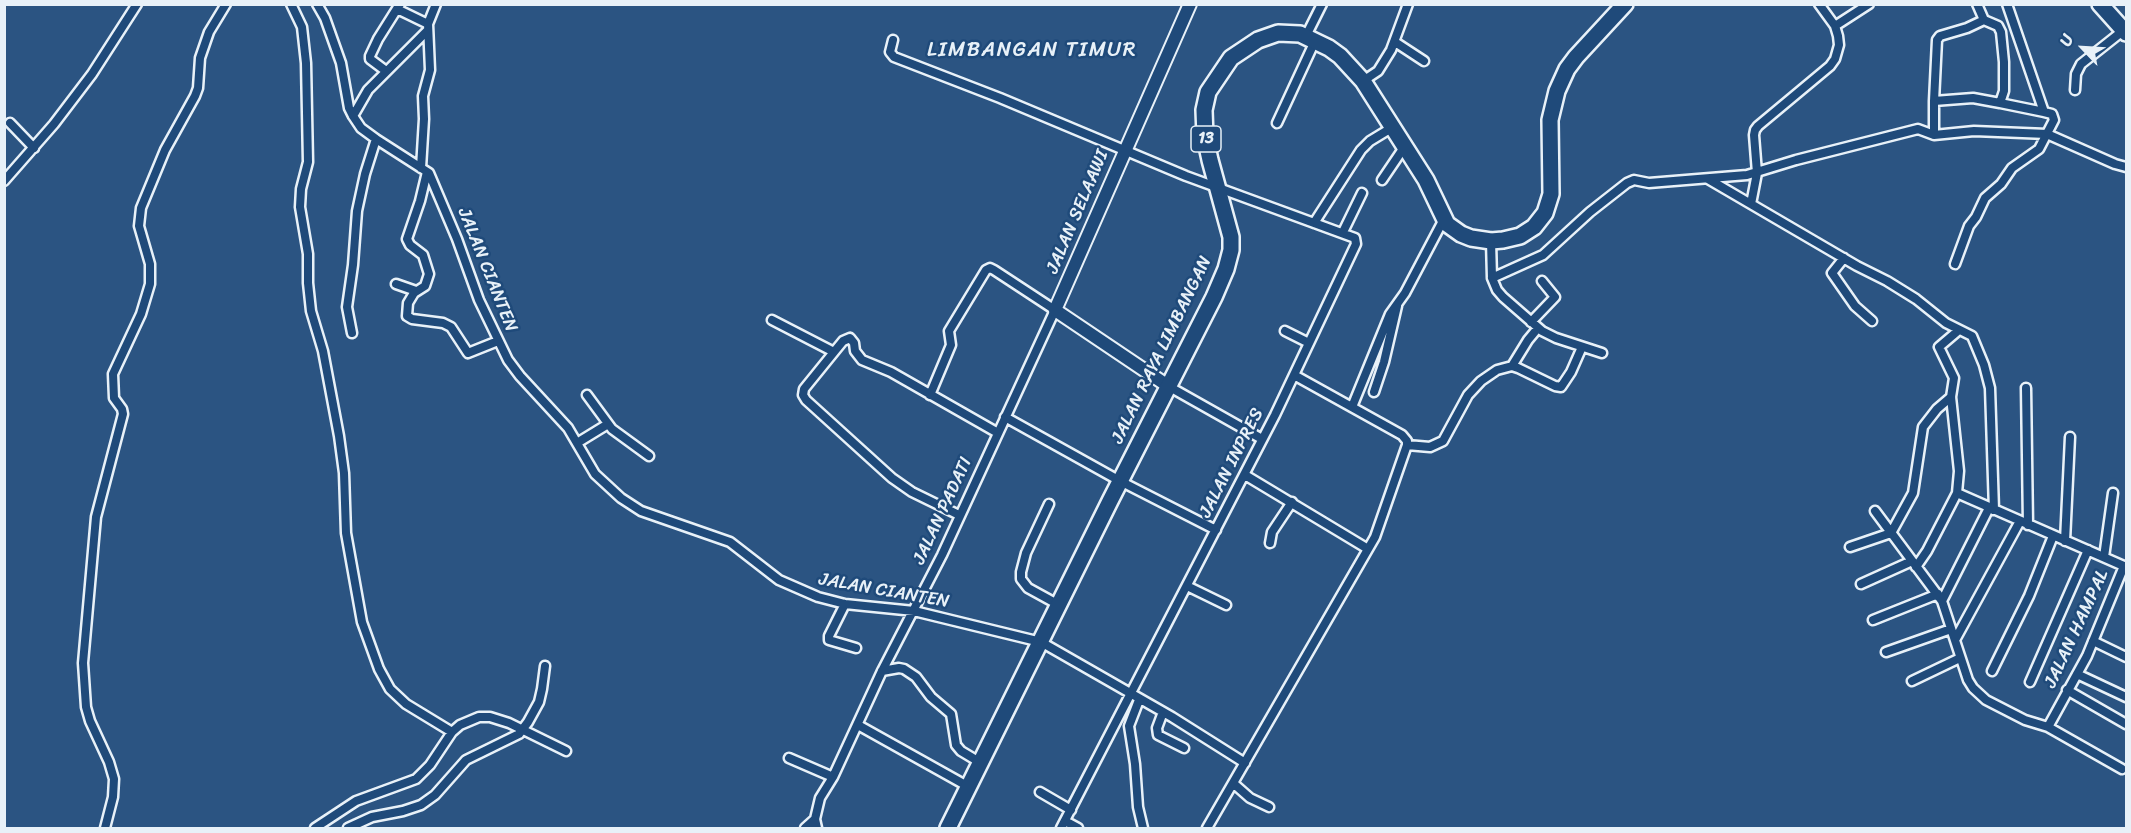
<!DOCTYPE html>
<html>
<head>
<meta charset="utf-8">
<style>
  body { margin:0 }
  #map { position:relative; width:2131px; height:833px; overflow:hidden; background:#2b5482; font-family:Sriracha,sans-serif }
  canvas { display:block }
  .frame { position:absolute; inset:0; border:6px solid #e8f1f8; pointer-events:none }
  .north { position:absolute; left:2053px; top:18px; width:60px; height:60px; -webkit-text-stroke:4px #1f4a7a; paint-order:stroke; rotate:295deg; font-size:16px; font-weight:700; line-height:24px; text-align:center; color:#e8f1f8 }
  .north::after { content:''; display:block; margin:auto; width:21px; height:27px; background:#e8f1f8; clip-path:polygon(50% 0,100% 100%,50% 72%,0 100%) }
</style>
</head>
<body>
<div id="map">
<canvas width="2131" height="833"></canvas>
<div class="frame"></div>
<div class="north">U</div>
</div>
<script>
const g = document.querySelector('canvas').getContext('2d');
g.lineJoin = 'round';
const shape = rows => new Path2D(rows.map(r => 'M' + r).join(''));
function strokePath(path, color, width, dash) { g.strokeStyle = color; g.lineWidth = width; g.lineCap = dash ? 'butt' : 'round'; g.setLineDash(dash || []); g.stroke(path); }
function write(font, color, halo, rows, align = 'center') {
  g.font = font + ' Sriracha,sans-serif'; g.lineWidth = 5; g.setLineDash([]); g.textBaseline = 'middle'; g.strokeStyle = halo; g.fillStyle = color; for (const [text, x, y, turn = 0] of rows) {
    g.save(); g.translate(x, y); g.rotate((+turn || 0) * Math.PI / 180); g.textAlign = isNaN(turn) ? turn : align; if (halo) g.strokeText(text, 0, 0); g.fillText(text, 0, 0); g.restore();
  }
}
const street = shape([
  [291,4,302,27,306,63,308,162,301,189,300,207,308,254,308,283,311,311,323,351,339,436,344,473,346,533,362,622,379,669,390,689,406,704,452,732],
  [317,4,325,18,341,63,349,108,353,116,361,128,376,139,429,173,457,239,479,300,508,360,520,376,568,428,595,474,621,498,641,511,730,542,779,580,818,597,845,604,914,611,1041,642,1172,717,1245,763],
  [1977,4,1984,20,1998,26,2001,32,2004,62,2004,91,2000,103,2044,112,2007,4],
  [397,9,428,24],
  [1835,26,1869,4],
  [1306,36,1322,4],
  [893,40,890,52,894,57,1000,98,1186,176,1355,238,1356,244,1275,415,1061,828],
  [1395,42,1424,61],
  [386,71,370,59,370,56,378,39,400,4],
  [1363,81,1378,71,1391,50,1408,4],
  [2075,90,2076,74,2081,64,2124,30],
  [1934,101,1973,98,2000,103],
  [353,116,368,90,428,30],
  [10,123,34,148],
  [1277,123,1315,41],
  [1934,135,1934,101,1937,40,1940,36,1967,28,1984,20],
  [421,168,424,119,423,96,430,70,428,24,436,4],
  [427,172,420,201,407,239,410,245,423,255,429,274,425,286,414,293,408,303,407,316,412,319,443,323,451,327,468,353,498,341],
  [1708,179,1857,266,1887,281,1916,299,1946,323,1972,336,1984,365,1990,388,1994,510],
  [1382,180,1405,146],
  [4,181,54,124,92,74,137,4],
  [1751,204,1757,173,1754,135,1755,130,1758,126,1830,66,1835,59,1839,45,1838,36,1835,26,1819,4],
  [1314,223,1361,150,1370,141,1393,127],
  [1343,232,1362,193],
  [1491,241,1492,278,1497,290,1503,297,1542,331,1556,338,1602,353],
  [1844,258,1832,273,1855,306,1872,321],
  [1955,264,1969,226,1976,217,1985,198,2001,184,2012,168,2039,149,2054,120,2052,114,2044,112],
  [1492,278,1543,255,1590,212,1627,183,1634,180,1649,183,1747,175,1796,160,1918,129,1934,135,1974,131,2047,134,2115,164,2126,167],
  [396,284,416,291],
  [772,320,834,352,804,389,803,395,806,400,892,478,912,492,959,515],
  [1531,322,1555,297,1542,281],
  [1285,331,1309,343],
  [352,333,347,307,353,265,357,211,365,174,376,139],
  [834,352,843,341,850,338,854,343,855,351,862,360,891,372,998,433],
  [1512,366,1528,340,1538,328],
  [1294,375,1402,435,1407,441,1407,445],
  [1168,386,1262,439],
  [2026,388,2028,525],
  [1374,392,1384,362,1397,306],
  [587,395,612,429,649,456],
  [1352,407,1390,314,1405,293,1444,219],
  [1005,417,1120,481,1216,530],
  [577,443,608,424],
  [1245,475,1368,549],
  [1957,493,2126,567],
  [1049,504,1026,553,1021,572,1021,579,1028,588,1059,605],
  [1875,511,1942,601,1968,680,1973,688,1986,700,2025,720,2048,727],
  [2065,541,2070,437],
  [1270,543,1272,532,1292,502],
  [1850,547,1891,533,1913,493,1923,427,1937,409,1951,397],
  [2104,557,2113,493],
  [1916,567,1927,551,1957,493,1959,471,1951,397,1954,378,1939,347,1959,330],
  [1861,584,1912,561],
  [1187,586,1226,605],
  [1942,601,1989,508],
  [845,604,829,636,829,640,856,648],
  [1873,620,1938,594],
  [1955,640,2020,521],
  [2093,641,2126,657],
  [1886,652,1951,629],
  [882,671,899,668,904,669,916,677,931,697,951,714,956,745,961,751,981,763],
  [1992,671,2029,596,2053,536],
  [2077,674,2126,697],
  [1912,681,1960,658],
  [2030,682,2088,550],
  [2067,690,2126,724],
  [1139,700,1129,726,1135,764,1138,807,1143,828],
  [1163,712,1157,728,1158,735,1184,748],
  [858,725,969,787],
  [789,758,833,777],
  [2122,769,2048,727,2087,656,2124,566],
  [1233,783,1250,798,1269,807],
  [1040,792,1071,810],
  [1065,821,1078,828],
  [105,828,113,797,114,779,109,762,90,721,86,707,83,663,96,517,123,414,122,409,114,398,113,374,141,314,150,284,150,264,139,226,141,208,165,150,195,96,198,88,200,58,209,32,226,4],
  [315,828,356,801,416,779,430,765,452,732,460,725,479,717,490,717,509,723,566,751],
  [348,828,372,817,403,811,421,805,435,795,466,760,519,734,528,722,539,702,542,689,545,666],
  [805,828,815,819],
  [817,828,815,819,820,798,833,777,882,671,942,555,1055,310,994,270,990,268,986,270,949,331,951,345,930,395],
  [1207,828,1375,537,1407,445,1430,447,1443,441,1468,395,1481,381,1497,370,1512,366,1518,368,1555,386,1561,387,1571,372,1582,347]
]);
const secondary = shape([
  [1168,386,1055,310,1190,4]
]);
const highway = shape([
  [2100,4,2126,33],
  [948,828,1110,501,1214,297,1226,269,1231,250,1231,237,1210,160,1205,137,1204,110,1208,92,1231,58,1258,40,1278,33,1300,34,1329,48,1340,56,1363,81,1426,180,1447,224,1461,234,1471,238,1491,241,1503,240,1520,236,1534,227,1545,213,1551,194,1550,120,1557,91,1567,69,1576,57,1625,4]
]);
const shields = [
  [1206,139,30]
];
const shieldNames = [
  ["13",1206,139]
];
const streetNames = [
  ["JALAN SELAAWI",1078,212,-67],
  ["JALAN CIANTEN",487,270,68],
  ["JALAN RAYA LIMBANGAN",1162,350,-64],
  ["JALAN INPRES",1232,463,-63],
  ["JALAN PADATI",943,511,-65],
  ["JALAN CIANTEN",884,591,10],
  ["JALAN HAMPAL",2077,629,-65]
];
const quarterNames = [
  ["LIMBANGAN TIMUR",1032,51]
];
strokePath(street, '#e8f1f8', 13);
strokePath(secondary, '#e8f1f8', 16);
strokePath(highway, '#e8f1f8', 20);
strokePath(street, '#1f4a7a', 8);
strokePath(secondary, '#1f4a7a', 12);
strokePath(highway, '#1f4a7a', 15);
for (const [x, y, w] of shields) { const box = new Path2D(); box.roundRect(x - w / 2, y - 13, w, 26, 4.5); g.fillStyle = '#1f4a7a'; g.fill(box); strokePath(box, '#e8f1f8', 1.5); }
write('bold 16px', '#e8f1f8', null, shieldNames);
write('18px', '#e8f1f8', '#1f4a7a', streetNames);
g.letterSpacing = '1.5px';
write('21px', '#e8f1f8', '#1f4a7a', quarterNames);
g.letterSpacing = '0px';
</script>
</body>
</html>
